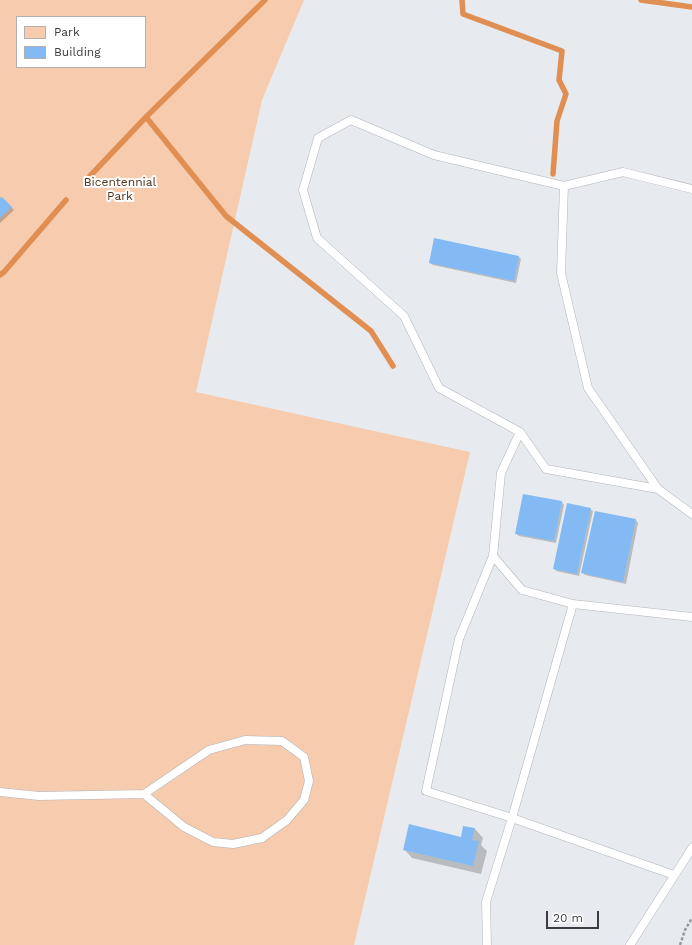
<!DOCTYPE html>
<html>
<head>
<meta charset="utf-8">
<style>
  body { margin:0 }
  #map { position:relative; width:692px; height:945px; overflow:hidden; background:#e7ebef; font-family:"Work Sans",sans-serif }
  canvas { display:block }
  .legend { position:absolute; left:16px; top:16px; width:130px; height:52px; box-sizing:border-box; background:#fff; border:1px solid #b0b1b2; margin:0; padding:5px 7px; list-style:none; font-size:12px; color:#3a3c3e }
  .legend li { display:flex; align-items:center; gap:8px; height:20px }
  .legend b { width:20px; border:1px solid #b0b1b2 }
  .scale { position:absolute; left:546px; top:911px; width:53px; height:18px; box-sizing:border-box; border:2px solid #3a3c3e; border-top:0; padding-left:5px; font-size:12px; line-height:14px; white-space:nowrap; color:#3a3c3e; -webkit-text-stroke:3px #fff; paint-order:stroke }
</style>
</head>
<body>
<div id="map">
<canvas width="692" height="945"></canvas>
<ul class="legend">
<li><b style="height:11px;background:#f7cbad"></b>Park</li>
<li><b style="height:11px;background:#84baf4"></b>Building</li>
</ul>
<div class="scale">20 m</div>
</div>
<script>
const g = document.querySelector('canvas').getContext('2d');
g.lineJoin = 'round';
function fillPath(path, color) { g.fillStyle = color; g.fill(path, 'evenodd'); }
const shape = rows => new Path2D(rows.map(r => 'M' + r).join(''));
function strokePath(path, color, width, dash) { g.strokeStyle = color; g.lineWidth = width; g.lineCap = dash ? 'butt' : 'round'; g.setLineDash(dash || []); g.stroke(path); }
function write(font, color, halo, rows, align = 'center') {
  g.font = font + ' "Work Sans",sans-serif'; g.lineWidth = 4; g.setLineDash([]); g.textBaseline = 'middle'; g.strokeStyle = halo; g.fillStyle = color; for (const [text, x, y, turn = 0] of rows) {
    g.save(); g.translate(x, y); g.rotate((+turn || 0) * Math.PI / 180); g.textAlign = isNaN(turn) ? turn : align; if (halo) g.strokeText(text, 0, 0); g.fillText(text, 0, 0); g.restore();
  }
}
const green = shape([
  [0,0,304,0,262,100,196,392,470,452,354,945,0,945],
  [17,17,145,17,145,67,17,67]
]);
const shadow = shape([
  [2,198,14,210,0,223,0,200],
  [435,239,519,257,521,259,516,283,433,265,430,263],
  [524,495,562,502,564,505,556,543,519,536,516,533],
  [590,509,593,511,579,576,556,571,554,568],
  [595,512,636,520,638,523,626,584,585,575,583,573],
  [475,829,483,838,481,845,487,851,481,874,412,858,404,849,461,838]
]);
const stream = shape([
  [462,0,463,14,562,51,559,80,566,94,557,121,553,174],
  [641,0,692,7],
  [146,117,226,216,371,331,393,366],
  [90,176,146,117,265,0],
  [0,275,4,272,66,200]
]);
const building = shape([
  [2,197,12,207,0,218,0,198],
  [434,238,519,256,514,281,429,263],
  [523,494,562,501,554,541,515,534],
  [567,503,591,508,577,574,553,569],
  [595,511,636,519,623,582,581,573],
  [409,824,461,837,463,826,475,828,472,840,479,841,473,866,403,850]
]);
const path = shape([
  [680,945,685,930,692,918]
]);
const service = shape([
  [564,186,561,273,588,388,658,489],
  [692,189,623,172,564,186,434,155,351,120,318,138,303,190,317,238,404,316,439,388,520,432,546,469,658,489,692,514],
  [520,432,501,473,493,556,522,590,573,604,692,617],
  [493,556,459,639,426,791,512,818,674,875],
  [0,792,39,796,144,794,209,750,245,740,282,741,304,757,309,781,304,800,287,820,262,838,233,844,213,842,184,827,144,794],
  [487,945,486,902,512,818,573,604],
  [630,945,692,848]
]);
const parkNames = [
  ["Bicentennial",120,182],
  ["Park",120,196]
];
fillPath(green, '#f7cbad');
fillPath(shadow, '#0003');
strokePath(stream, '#e08e51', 5.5);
fillPath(building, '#84baf4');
strokePath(service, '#b1b4b9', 9);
strokePath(path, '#96999c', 2.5, [3, 2]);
strokePath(service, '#fff', 8);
write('12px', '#543218', '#fff', parkNames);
</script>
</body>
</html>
